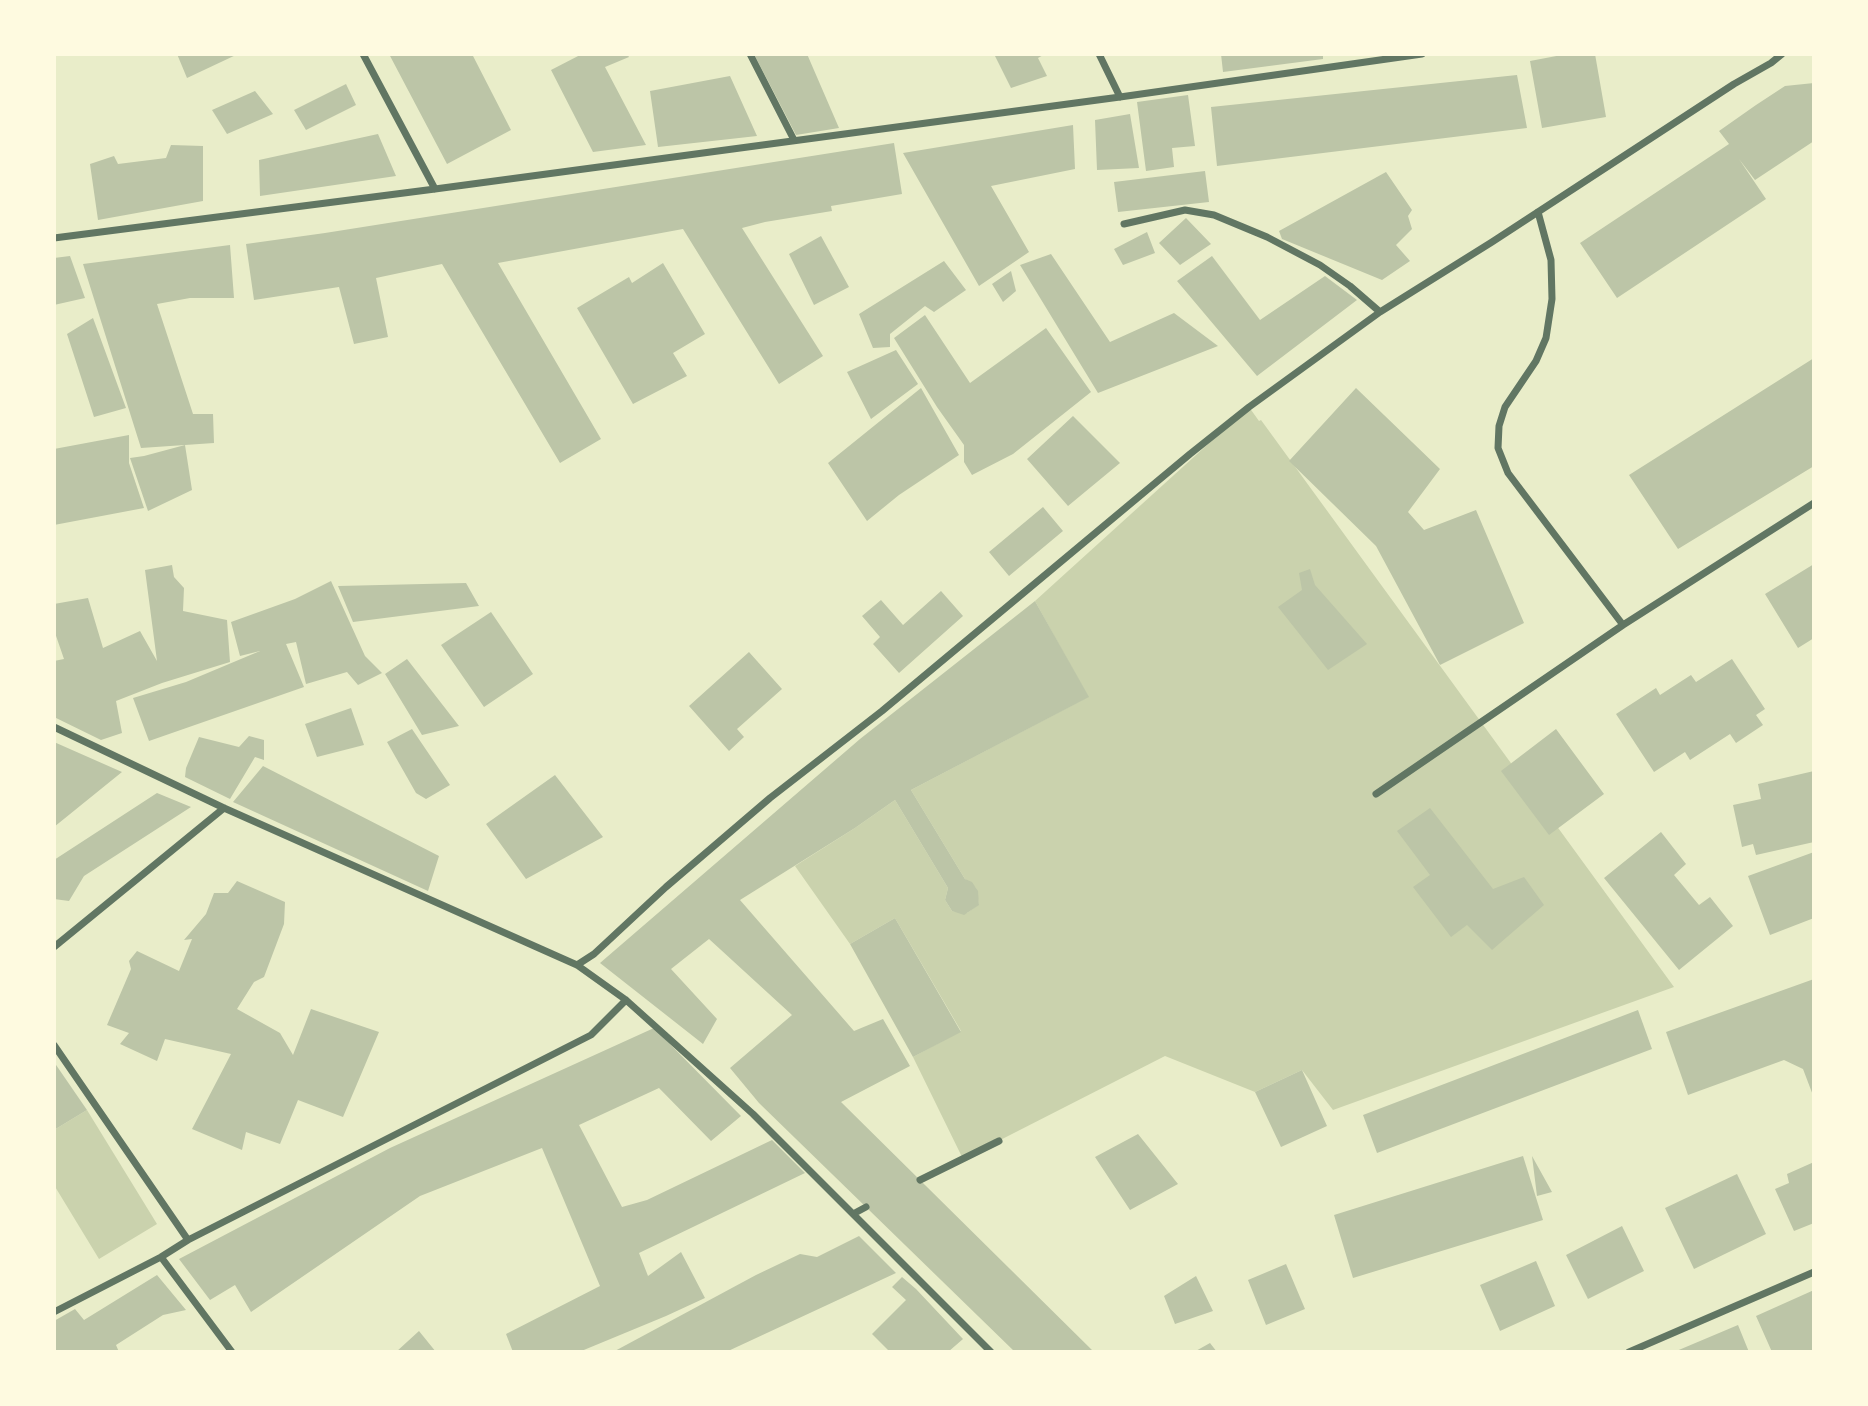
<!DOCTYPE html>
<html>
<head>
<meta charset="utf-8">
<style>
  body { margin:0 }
  #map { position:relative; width:1868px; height:1406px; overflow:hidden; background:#e9edc9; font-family:"Zilla Slab",serif }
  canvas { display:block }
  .frame { position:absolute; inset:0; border:56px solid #fefae0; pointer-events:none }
</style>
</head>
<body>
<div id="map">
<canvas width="1868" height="1406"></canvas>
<div class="frame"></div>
</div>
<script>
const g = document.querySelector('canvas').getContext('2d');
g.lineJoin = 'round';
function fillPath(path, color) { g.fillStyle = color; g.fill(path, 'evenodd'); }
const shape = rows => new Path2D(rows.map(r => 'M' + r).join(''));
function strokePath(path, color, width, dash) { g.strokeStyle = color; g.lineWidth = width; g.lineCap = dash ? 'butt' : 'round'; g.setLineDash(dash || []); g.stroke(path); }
const green = shape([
  [1249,407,1259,421,1261,420,1674,987,1333,1110,1302,1070,1255,1092,1165,1056,963,1159,913,1057,961,1031,895,918,850,944,795,866,855,828,895,800,948,888,945,900,952,911,967,913,979,904,976,888,965,879,911,790,1088,697,1035,601],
  [87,1110,157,1224,99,1259,54,1185,54,1130]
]);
const building = shape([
  [177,54,238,54,187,78],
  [389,54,472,54,511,130,447,164],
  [582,54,627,54,629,57,605,67,646,145,593,152,551,70],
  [754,54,807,54,839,128,796,135],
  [994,54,1045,54,1038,58,1047,76,1011,88],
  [1221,54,1323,54,1323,59,1223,72],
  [1567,54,1595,54,1606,117,1542,128,1530,61],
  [1517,75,1527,128,1217,166,1211,107],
  [730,76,757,136,658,147,650,91],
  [1814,83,1814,141,1755,180,1739,159,1766,199,1617,298,1580,243,1729,144,1719,131,1756,105,1785,86],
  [346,84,356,105,306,130,294,110],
  [255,91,273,114,227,134,212,110],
  [1188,95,1195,146,1172,148,1174,167,1146,171,1137,102],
  [1130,114,1139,168,1097,170,1095,120],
  [1073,125,1075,169,991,186,1029,252,979,286,903,153],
  [378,134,396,176,260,196,259,160],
  [894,143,902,194,831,206,832,211,765,222,742,228,823,356,779,384,683,229,498,263,601,439,560,463,442,264,376,278,388,337,354,344,339,287,254,300,246,244,325,233],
  [171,145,203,146,203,201,98,220,90,164,114,156,118,164,166,158],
  [1205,171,1209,202,1118,212,1114,182],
  [1386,172,1412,210,1408,216,1412,229,1396,245,1410,261,1382,280,1282,239,1279,231],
  [1186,218,1211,244,1180,265,1159,243],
  [1147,232,1155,253,1123,265,1114,249],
  [821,236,849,287,814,305,789,254],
  [230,245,234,298,190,298,157,304,193,414,213,414,214,443,141,448,83,264],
  [1051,254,1110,342,1174,313,1218,346,1098,393,1020,265],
  [70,256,85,298,54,305,54,258],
  [1212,256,1260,320,1325,276,1357,300,1257,376,1177,281],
  [944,261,966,290,934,312,925,306,890,334,890,347,873,348,859,314],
  [663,263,705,334,673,353,687,376,633,404,577,308,629,277,632,283],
  [1011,271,1016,291,1003,302,992,284],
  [925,315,970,383,1046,328,1091,392,1013,454,972,475,964,462,964,445,937,407,894,338],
  [93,318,126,408,94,417,67,334],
  [896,350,918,384,871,419,847,372],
  [1814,358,1814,466,1678,549,1629,475],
  [921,388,959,455,899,495,867,521,828,463],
  [1356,388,1440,469,1408,512,1424,530,1476,510,1524,623,1440,665,1376,546,1289,461],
  [1073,416,1120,463,1068,506,1027,459],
  [129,435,129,463,144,508,54,525,54,449],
  [185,445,192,490,148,511,130,458,144,456],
  [1043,507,1063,531,1009,576,989,552],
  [1814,564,1814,638,1798,648,1765,594],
  [172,565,174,577,184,588,183,611,227,620,230,662,162,683,116,701,122,733,101,740,54,717,54,661,64,659,54,630,54,604,88,598,103,648,140,631,157,661,145,570],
  [1310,569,1315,585,1367,644,1328,670,1278,607,1302,590,1299,573],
  [331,581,365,656,382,673,358,685,347,672,306,684,296,642,286,644,304,687,149,741,133,698,186,682,260,651,240,656,231,622,295,599],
  [466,583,479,606,353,622,338,586],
  [941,591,963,616,899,673,873,644,880,637,862,616,881,600,903,625],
  [1035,601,1089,697,911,790,965,879,972,882,978,891,979,905,964,915,952,911,945,900,948,888,895,800,855,828,740,900,854,1031,883,1019,910,1066,841,1102,1094,1352,1015,1352,759,1103,730,1068,792,1015,709,939,671,969,717,1019,703,1044,600,963,860,739],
  [491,612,533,674,484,707,441,645],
  [749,652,782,689,737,729,744,737,729,751,689,706],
  [407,659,459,726,422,735,385,674],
  [1732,659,1765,709,1756,715,1763,725,1736,743,1730,734,1690,760,1685,752,1654,772,1616,714,1656,688,1660,695,1691,675,1696,682],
  [351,708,364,745,317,757,305,724],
  [412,729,450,785,426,799,416,793,387,742],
  [1556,729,1604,794,1549,835,1501,771],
  [249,736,264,740,264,760,255,757,230,799,185,777,186,768,199,737,239,747],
  [54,742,122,772,54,827],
  [263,766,439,856,428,891,233,802],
  [1814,771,1814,842,1756,855,1753,844,1742,847,1733,805,1761,799,1758,784],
  [555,775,603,837,526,879,486,824],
  [157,793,191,807,84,876,69,901,54,899,54,860],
  [1430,808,1493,889,1524,877,1544,905,1492,950,1467,925,1451,937,1413,887,1430,875,1397,831],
  [1661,832,1686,864,1674,875,1699,905,1710,897,1733,926,1679,970,1604,878],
  [1814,852,1814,918,1770,935,1748,876],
  [237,881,285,902,284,924,264,977,254,982,237,1009,280,1033,293,1055,311,1009,379,1032,343,1117,298,1100,280,1144,246,1132,242,1150,192,1129,231,1054,165,1039,157,1061,120,1044,129,1033,107,1025,131,969,129,961,137,951,179,971,192,939,184,940,206,914,214,893,228,893],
  [895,918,961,1032,913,1057,850,944],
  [1814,979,1814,1098,1803,1069,1784,1060,1688,1095,1666,1032],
  [1638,1010,1652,1049,1377,1153,1363,1115],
  [654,1028,741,1116,711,1141,659,1088,579,1125,622,1207,647,1200,772,1140,805,1173,639,1253,648,1276,681,1252,705,1298,666,1316,579,1352,513,1352,506,1334,600,1286,542,1148,420,1196,251,1312,235,1285,210,1300,179,1259,390,1148],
  [54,1062,87,1110,54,1130],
  [1302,1070,1327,1126,1281,1147,1255,1092],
  [1138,1134,1178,1184,1130,1210,1095,1157],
  [1523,1156,1543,1220,1353,1278,1334,1215],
  [1532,1156,1552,1192,1537,1196],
  [1814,1162,1814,1223,1794,1231,1775,1189,1789,1183,1787,1174],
  [1737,1174,1766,1234,1694,1269,1665,1208],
  [1622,1226,1644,1271,1588,1299,1566,1255],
  [859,1236,896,1273,726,1352,613,1352,756,1275,800,1254,817,1257],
  [1536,1261,1555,1306,1500,1331,1480,1285],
  [1286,1264,1305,1309,1266,1325,1248,1280],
  [157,1275,186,1310,163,1315,116,1345,119,1352,54,1352,54,1321,75,1309,84,1320],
  [1196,1276,1213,1311,1175,1324,1164,1296],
  [902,1277,916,1289,963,1339,948,1352,890,1352,872,1334,906,1300,892,1287],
  [1814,1290,1814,1352,1772,1352,1756,1316],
  [1738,1325,1749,1352,1674,1352],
  [419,1331,436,1352,396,1352],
  [1210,1343,1217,1352,1194,1352]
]);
const minor = shape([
  [363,54,435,189],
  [750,54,794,140],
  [1099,54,1120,97],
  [1538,212,1551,260,1552,299,1546,338,1536,361,1505,407,1499,426,1498,448,1508,473,1623,625],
  [1124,224,1185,210,1214,215,1267,237,1320,265,1350,286,1380,312],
  [54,238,435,189,1120,97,1422,54],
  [54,727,224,808,577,965,626,1000,753,1114,991,1352],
  [1376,794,1623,625,1814,503],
  [54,947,224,808],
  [577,965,594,954,666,887,770,798,882,711,1190,454,1249,407,1380,312,1492,242,1734,84,1771,63,1782,54],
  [54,1045,188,1240],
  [920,1180,999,1141],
  [853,1214,866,1207],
  [161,1257,232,1352],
  [54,1312,161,1257,188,1240,591,1035,626,1000],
  [1629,1352,1814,1272]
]);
fillPath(green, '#cad2ad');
fillPath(building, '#bcc5a7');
strokePath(minor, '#617663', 7);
</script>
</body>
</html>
